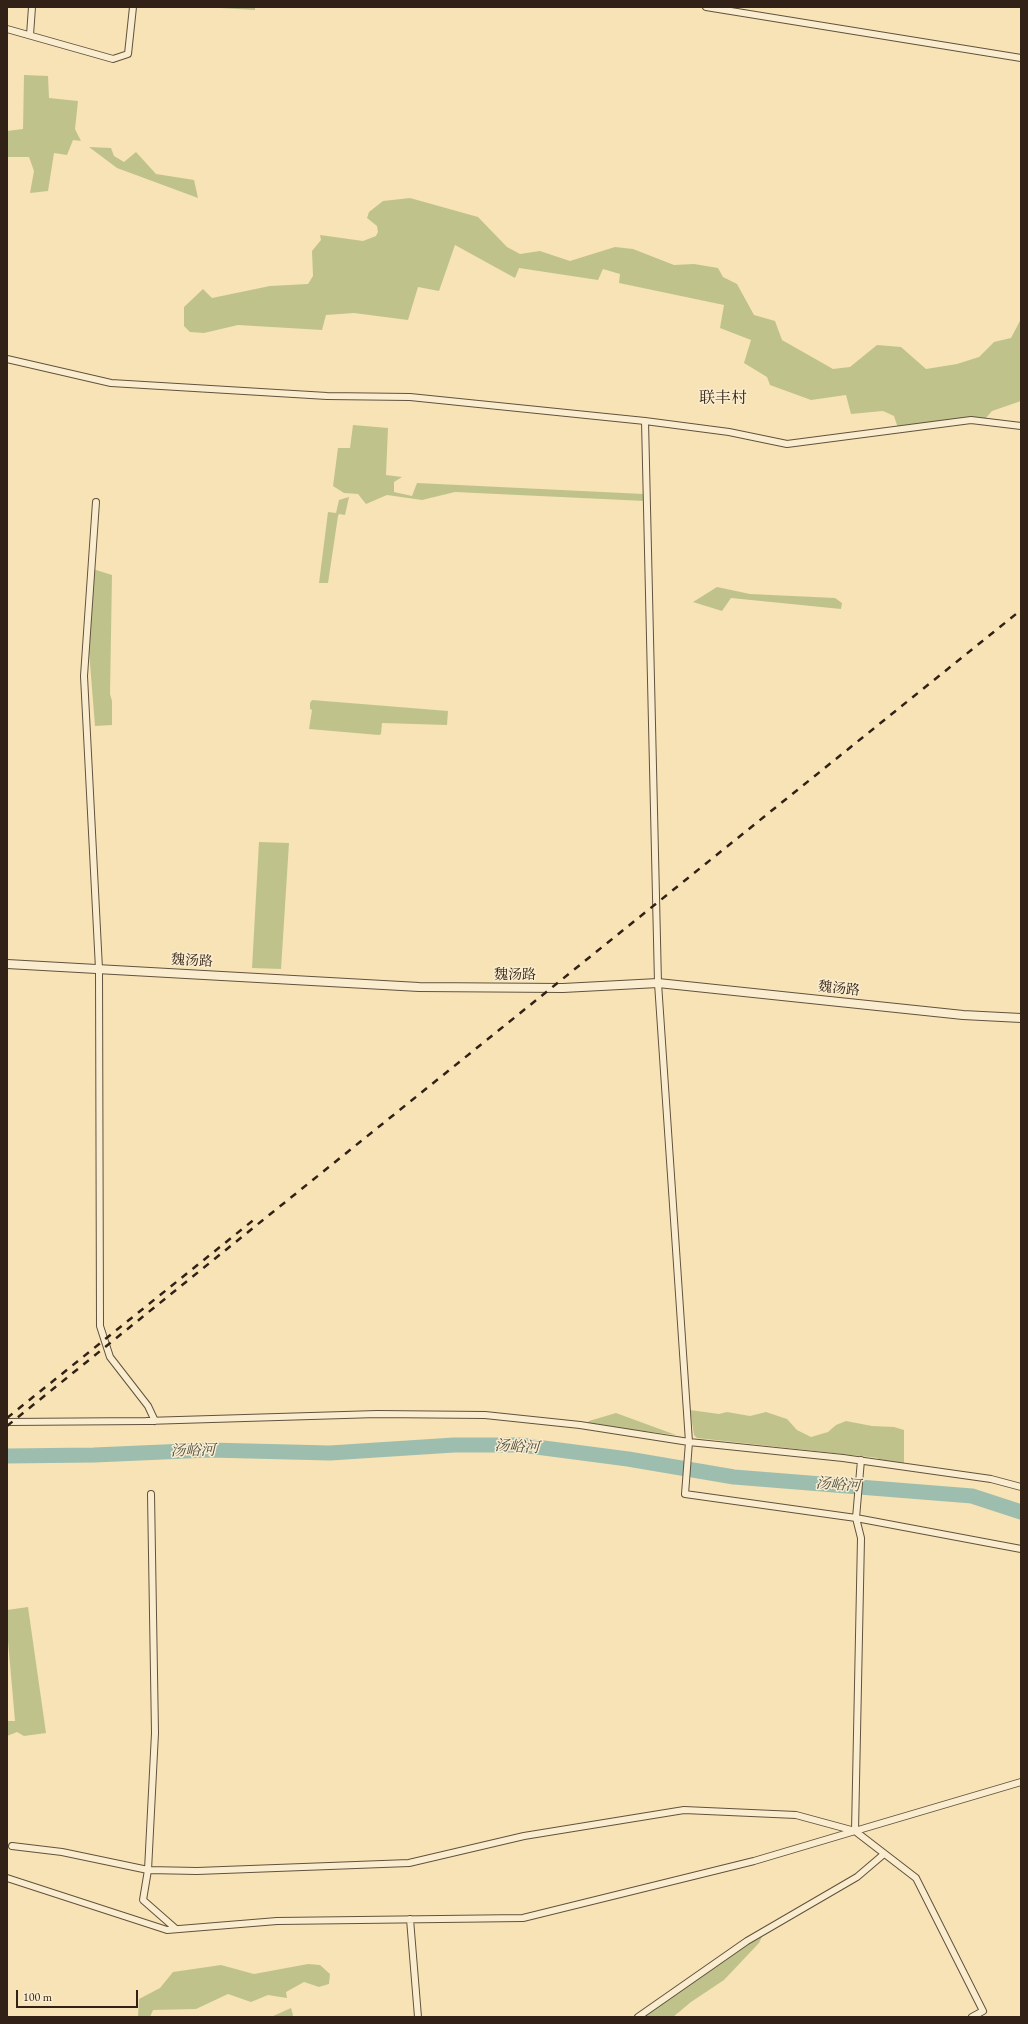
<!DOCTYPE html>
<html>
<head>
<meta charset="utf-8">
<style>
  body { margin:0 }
  #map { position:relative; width:1028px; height:2024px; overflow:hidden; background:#f7e3b5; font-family:"EB Garamond",serif }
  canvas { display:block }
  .frame { position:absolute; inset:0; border:8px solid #312116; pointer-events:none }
  .scale { position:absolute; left:16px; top:1990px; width:122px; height:18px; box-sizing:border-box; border:2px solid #312116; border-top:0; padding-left:5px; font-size:12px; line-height:14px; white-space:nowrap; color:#312116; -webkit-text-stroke:3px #faedcf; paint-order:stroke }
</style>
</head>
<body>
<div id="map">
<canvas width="1028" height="2024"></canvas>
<div class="frame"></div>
<div class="scale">100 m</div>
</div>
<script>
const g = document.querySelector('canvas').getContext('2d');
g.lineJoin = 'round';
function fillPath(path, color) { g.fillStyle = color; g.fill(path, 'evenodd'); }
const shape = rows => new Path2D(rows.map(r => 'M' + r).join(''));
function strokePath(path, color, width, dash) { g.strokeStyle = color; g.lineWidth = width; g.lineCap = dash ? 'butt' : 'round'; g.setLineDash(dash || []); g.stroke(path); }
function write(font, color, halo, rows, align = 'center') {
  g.font = font + ' "EB Garamond","Noto Serif SC",serif'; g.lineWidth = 3; g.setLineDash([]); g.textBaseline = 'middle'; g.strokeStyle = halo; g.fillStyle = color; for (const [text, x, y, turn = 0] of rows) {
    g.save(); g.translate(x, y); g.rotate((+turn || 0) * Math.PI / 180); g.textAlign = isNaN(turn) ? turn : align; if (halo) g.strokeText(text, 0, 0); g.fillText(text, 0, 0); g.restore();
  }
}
const green = shape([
  [203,7,255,7,255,10],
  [24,75,48,76,49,98,78,101,75,129,81,141,73,140,67,155,54,153,48,191,30,193,34,171,29,157,7,157,7,131,23,129],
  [89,147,111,148,114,156,124,162,136,152,156,174,194,180,198,198,117,168],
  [410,198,478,217,507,247,520,254,540,251,570,261,615,247,633,249,674,265,694,264,718,268,723,277,737,284,754,315,775,321,782,340,833,369,850,367,877,345,901,347,926,369,957,364,979,357,994,342,1011,338,1021,319,1021,401,992,411,985,419,898,428,894,416,883,411,851,414,846,395,811,400,770,385,767,377,744,363,751,340,720,328,724,305,619,283,620,274,603,269,598,280,519,268,515,278,455,245,439,291,418,287,408,320,354,313,326,315,322,330,238,325,204,333,190,332,184,326,184,307,203,289,212,298,270,286,308,284,313,276,312,251,321,240,320,235,363,241,376,236,378,232,377,226,367,218,369,212,383,201],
  [353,425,388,428,386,475,402,477,394,482,394,492,412,496,417,483,644,494,645,501,455,492,422,500,387,495,366,504,358,494,344,493,333,486,338,448,350,448],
  [349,497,345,515,339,514,338,516,328,583,319,583,328,512,336,513,339,500],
  [93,569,112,575,110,694,112,701,112,725,95,726,89,651],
  [717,587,750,594,835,598,842,603,841,609,731,598,722,611,693,602],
  [312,700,448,711,447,725,382,723,381,734,379,735,309,729,312,710,310,709,310,703],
  [259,842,289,843,281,969,252,968],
  [690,1410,719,1414,727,1412,750,1416,766,1412,787,1419,797,1430,811,1437,828,1432,836,1425,846,1421,872,1426,894,1427,904,1430,904,1464,878,1460,878,1458,697,1438,694,1435],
  [616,1413,676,1435,587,1424,589,1421],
  [28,1607,46,1733,24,1736,17,1732,7,1736,7,1721,15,1721,7,1630,7,1610],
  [760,1933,762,1937,759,1943,724,1980,691,2002,673,2017,643,2017],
  [308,1964,320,1965,330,1974,329,1984,319,1987,304,1982,286,1992,287,1998,268,1995,251,2002,228,1994,196,2009,153,2010,150,2017,138,2017,139,1999,160,1988,173,1972,221,1965,254,1974],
  [291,2008,293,2015,292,2017,271,2017]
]);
const river = shape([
  [7,1456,94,1455,209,1450,330,1453,454,1445,521,1445,628,1459,734,1477,972,1496,1021,1512]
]);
const minor = shape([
  [706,7,1021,58],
  [7,29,113,59,128,54,133,7],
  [30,35,32,7],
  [7,359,111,383,327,396,410,397,645,421,729,432,787,444,971,420,1021,426],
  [645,421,658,983,689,1442,685,1494,856,1518,1021,1549],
  [96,502,84,676,99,969,100,1326,110,1357,148,1406,155,1421],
  [7,1422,146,1421,377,1414,485,1415,580,1425,689,1442,843,1458,991,1479,1021,1487],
  [151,1494,155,1733,148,1870,143,1900,176,1929],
  [855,1831,861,1538,856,1518,861,1460],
  [12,1846,62,1852,148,1870,197,1871,409,1863,524,1836,684,1810,796,1815,855,1831,1021,1782],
  [7,1878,167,1930,277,1921,523,1918,754,1861,855,1831,916,1878,983,2011,972,2017],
  [410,1919,418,2017],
  [638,2017,747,1941,857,1877,884,1854]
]);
const tertiary = shape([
  [7,964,419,987,563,988,658,983,963,1015,1021,1018]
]);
const rail = shape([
  [7,1418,256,1218],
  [7,1426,1021,610]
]);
const streetNames = [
  ["魏汤路",192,961,3],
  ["魏汤路",515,975],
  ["魏汤路",839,989,6]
];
const waterNames = [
  ["汤峪河",517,1447,3],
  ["汤峪河",193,1451,-1],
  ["汤峪河",838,1485,4]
];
const quarterNames = [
  ["联丰村",723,399]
];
fillPath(green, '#bfc38b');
strokePath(river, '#9dbeae', 15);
strokePath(minor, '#62523e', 8);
strokePath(tertiary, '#62523e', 10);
strokePath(minor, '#faedcf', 6);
strokePath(tertiary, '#faedcf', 8);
strokePath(rail, '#312116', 2.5, [7, 7]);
write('14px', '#312116', '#faedcf', streetNames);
write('italic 15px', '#515044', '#faedcf', waterNames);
write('16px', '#312116', '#faedcf', quarterNames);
</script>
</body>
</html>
